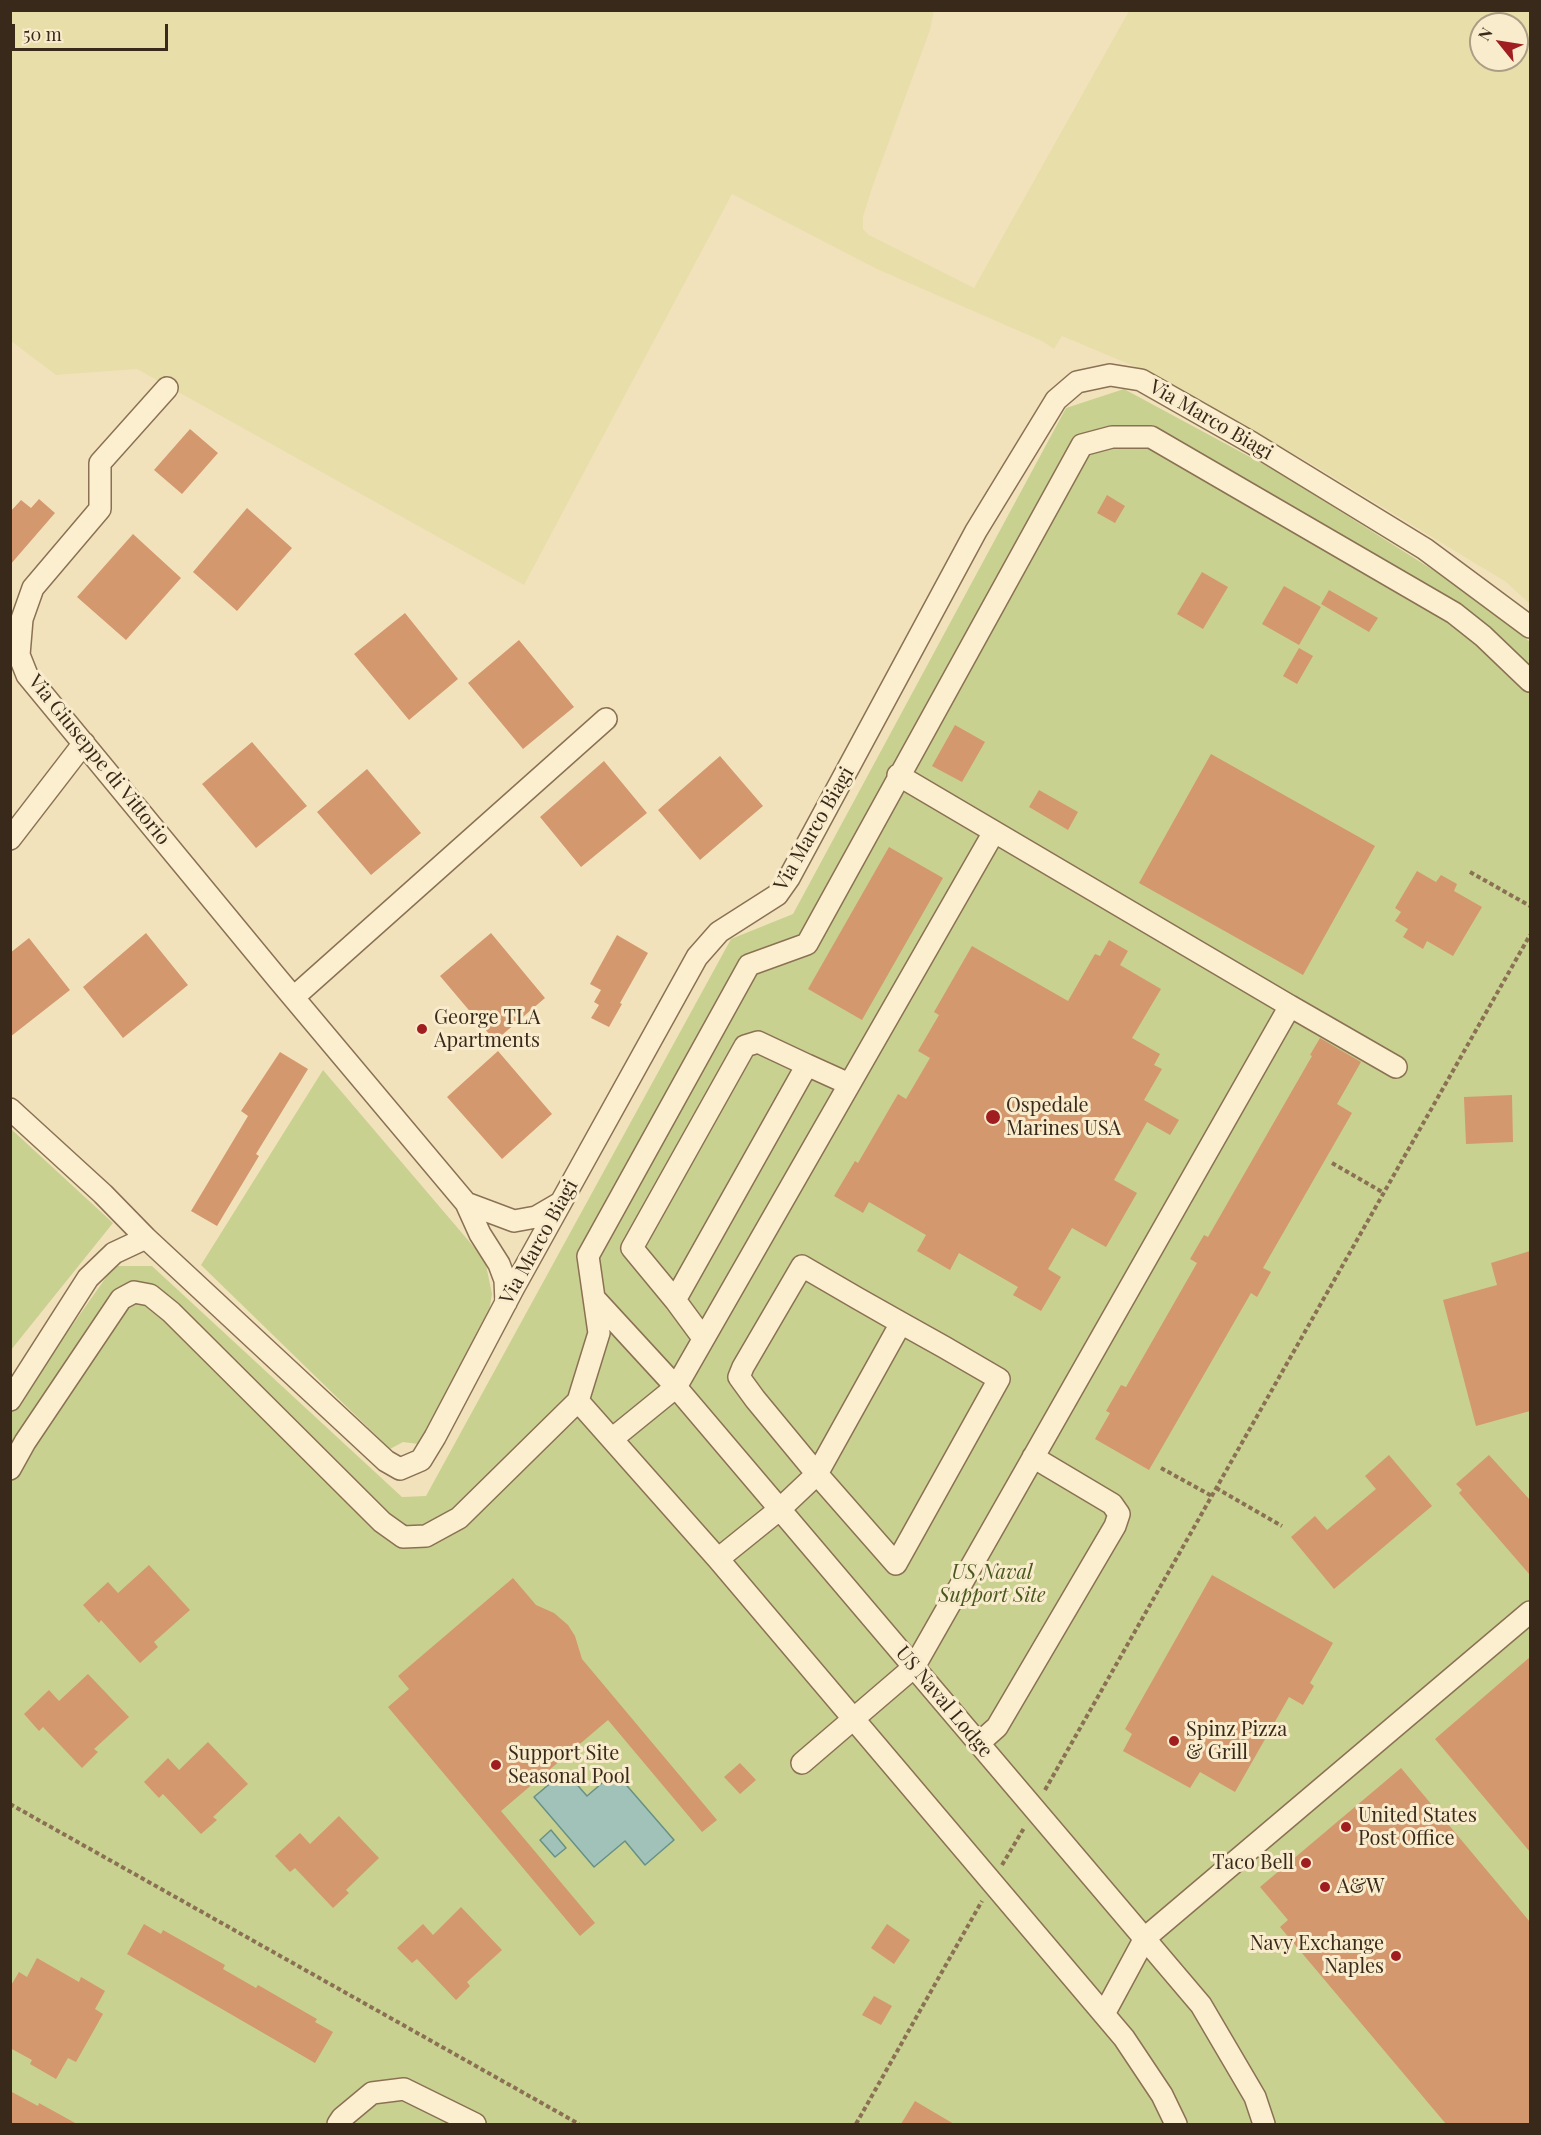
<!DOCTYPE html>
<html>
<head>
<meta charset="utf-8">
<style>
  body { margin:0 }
  #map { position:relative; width:1541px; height:2135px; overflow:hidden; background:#f2e2bc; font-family:"Playfair Display",serif }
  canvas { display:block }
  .frame { position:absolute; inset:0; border:12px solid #39291a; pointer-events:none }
  .north { position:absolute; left:1469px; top:12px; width:60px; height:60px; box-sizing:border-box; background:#f9eccd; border:2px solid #ac9e85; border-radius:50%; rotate:300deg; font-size:16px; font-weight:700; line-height:24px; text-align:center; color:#39291a }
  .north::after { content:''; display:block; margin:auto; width:21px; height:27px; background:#a01e20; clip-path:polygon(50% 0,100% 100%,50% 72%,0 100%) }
  .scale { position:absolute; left:12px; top:24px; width:156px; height:27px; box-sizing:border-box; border:3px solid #39291a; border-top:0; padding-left:8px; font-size:18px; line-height:21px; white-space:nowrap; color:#39291a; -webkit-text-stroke:4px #f9eccd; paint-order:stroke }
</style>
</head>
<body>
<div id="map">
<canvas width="1541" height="2135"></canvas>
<div class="frame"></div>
<div class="north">N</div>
<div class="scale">50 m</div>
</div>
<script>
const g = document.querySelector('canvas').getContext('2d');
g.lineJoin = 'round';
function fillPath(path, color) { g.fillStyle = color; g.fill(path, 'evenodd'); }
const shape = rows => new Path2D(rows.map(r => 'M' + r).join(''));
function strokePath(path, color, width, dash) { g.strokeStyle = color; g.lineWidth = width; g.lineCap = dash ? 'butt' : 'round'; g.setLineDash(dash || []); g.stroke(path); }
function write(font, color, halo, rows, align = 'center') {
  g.font = font + ' "Playfair Display",serif'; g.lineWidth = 6; g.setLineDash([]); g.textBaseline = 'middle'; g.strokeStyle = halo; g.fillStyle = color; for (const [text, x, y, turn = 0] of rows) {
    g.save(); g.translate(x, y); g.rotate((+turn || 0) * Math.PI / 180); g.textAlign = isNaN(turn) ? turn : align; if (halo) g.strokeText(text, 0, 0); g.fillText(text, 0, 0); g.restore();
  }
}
const farmland = shape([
  [10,11,934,11,930,30,873,185,863,217,863,229,869,235,974,288,1129,11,1530,11,1530,604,1506,582,1308,462,1143,370,1062,336,1054,349,1042,341,877,269,732,194,524,585,137,369,56,375,11,341],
  [1481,24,1517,24,1517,60,1481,60]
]);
const green = shape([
  [1124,389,1278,472,1487,604,1530,642,1530,2124,11,2124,11,1414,16,1405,114,1266,152,1266,402,1497,426,1496,731,939,793,914,1066,408],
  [323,1070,485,1260,492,1294,489,1312,418,1444,403,1442,390,1449,201,1265],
  [10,1128,113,1223,11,1350,10,1350]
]);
const water = shape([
  [565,1771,587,1796,615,1772,674,1840,645,1865,625,1841,594,1867,534,1797,565,1771],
  [551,1830,566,1848,555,1857,540,1840,551,1830]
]);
const building = shape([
  [190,429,218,453,182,494,154,470],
  [1107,495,1125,506,1115,523,1097,513],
  [39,499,55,513,10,565,10,512,21,500,31,508],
  [247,508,292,548,237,611,193,572],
  [133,534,181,578,126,640,77,597],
  [1202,572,1228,587,1203,629,1177,614],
  [1284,586,1321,607,1299,645,1262,624],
  [1329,590,1378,618,1369,632,1321,604],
  [405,613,458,679,409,720,354,654],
  [519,640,574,707,523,749,468,683],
  [1299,648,1313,656,1297,684,1283,676],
  [955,725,985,742,962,782,932,766],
  [252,742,307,806,256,848,202,784],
  [1211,754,1375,846,1303,975,1139,883],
  [720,756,763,806,700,860,658,810],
  [604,761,647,813,581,867,540,817],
  [367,769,421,833,371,875,317,812],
  [1039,790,1078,812,1068,830,1029,807],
  [889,847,943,878,862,1020,808,989],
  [1417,871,1436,882,1441,875,1457,884,1454,891,1482,907,1453,956,1427,941,1423,949,1403,937,1408,929,1395,921,1401,912,1395,908],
  [146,933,188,985,123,1038,83,987],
  [491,933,545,998,495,1041,440,976],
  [617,935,648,953,620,1003,622,1004,609,1027,591,1018,599,1005,594,1002,601,990,590,984],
  [29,938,70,990,10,1037,10,953],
  [1109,940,1128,951,1120,965,1161,989,1132,1038,1160,1054,1154,1065,1162,1069,1144,1100,1179,1120,1170,1135,1147,1122,1114,1180,1137,1193,1106,1247,1072,1228,1048,1269,1061,1277,1041,1311,1013,1295,1018,1287,959,1253,950,1270,917,1251,926,1235,869,1202,863,1213,834,1196,855,1161,858,1163,898,1094,906,1099,930,1058,918,1051,939,1015,934,1012,972,946,1068,1001,1095,954,1100,956],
  [1320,1038,1361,1062,1337,1104,1352,1113,1263,1268,1271,1272,1257,1297,1251,1293,1149,1470,1095,1439,1110,1413,1106,1411,1121,1385,1126,1387,1197,1263,1190,1259,1204,1235,1208,1237,1312,1056,1310,1055],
  [498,1051,552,1114,502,1159,447,1097],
  [280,1052,308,1069,256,1154,259,1156,217,1226,191,1211,248,1116,241,1111],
  [1512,1095,1513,1142,1466,1144,1464,1097],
  [1530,1251,1530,1411,1476,1426,1443,1300,1497,1285,1491,1263],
  [1389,1455,1432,1506,1334,1589,1291,1537,1315,1516,1327,1530,1376,1489,1365,1476],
  [1489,1455,1530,1500,1530,1575,1459,1493,1462,1490,1456,1484],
  [149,1565,190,1610,154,1642,158,1647,140,1663,101,1620,99,1623,83,1605,108,1582,118,1593],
  [1212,1575,1333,1643,1310,1683,1314,1686,1303,1705,1289,1697,1235,1792,1200,1772,1190,1788,1123,1751,1132,1734,1125,1729],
  [513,1578,536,1605,554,1613,568,1625,575,1636,582,1659,717,1820,702,1832,608,1720,501,1811,595,1923,580,1936,388,1707,409,1689,398,1676],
  [1530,1657,1530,1852,1435,1739],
  [88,1674,129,1717,94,1749,98,1752,82,1768,43,1727,39,1731,24,1714,49,1690,59,1701],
  [208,1742,248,1784,213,1817,217,1820,201,1834,163,1794,159,1798,144,1782,168,1758,179,1770],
  [740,1763,756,1780,740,1794,724,1777],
  [1401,1768,1530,1922,1530,2124,1446,2124,1280,1927,1288,1920,1260,1887],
  [339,1816,379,1858,346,1890,349,1893,333,1908,295,1868,290,1872,275,1856,300,1833,310,1844],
  [461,1907,502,1950,467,1982,470,1986,456,2000,417,1959,412,1963,397,1948,423,1924,433,1935],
  [144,1924,161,1934,163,1930,225,1965,223,1969,256,1988,258,1985,317,2019,315,2022,333,2032,315,2063,127,1954],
  [887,1924,910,1940,894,1964,871,1948],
  [37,1958,79,1982,81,1977,105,1991,95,2009,103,2014,76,2062,68,2058,56,2079,30,2064,32,2060,10,2048,10,1987,19,1972,27,1977],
  [874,1996,892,2006,881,2025,862,2015],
  [10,2091,38,2106,39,2103,77,2124,10,2124],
  [915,2101,954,2124,901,2124]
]);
const path = shape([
  [1470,872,1530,906],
  [1332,1163,1384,1193],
  [1161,1468,1212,1496],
  [1216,1488,1282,1526],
  [1045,1790,1530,935],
  [10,1804,579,2124],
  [1002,1865,1024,1828],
  [856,2124,982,1901]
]);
const minor = shape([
  [167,388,100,463,100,509,33,588,22,619,19,655,27,675,277,978,466,1203,480,1234,499,1264,505,1280,506,1303],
  [10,839,84,743],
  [294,997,606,719],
  [1290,1006,1396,1067],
  [10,1109,103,1194,146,1238,386,1461,400,1469,421,1460,435,1437,513,1289,697,957,719,932,777,895,789,878,976,531,1056,400,1077,382,1110,375,1141,380,1252,443,1425,549,1530,627],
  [466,1203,514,1221,536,1217,560,1203],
  [595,1299,676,1387,1201,2005,1255,2097,1264,2124],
  [675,1300,632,1248,745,1046,758,1042,807,1065],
  [703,1338,675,1300,807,1065,849,1084],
  [10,1400,88,1278,114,1253,146,1238],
  [578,1401,718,1559,1124,2038,1162,2095,1176,2124],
  [612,1439,676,1387,994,832],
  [10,1469,25,1442,121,1299,134,1292,150,1295,171,1312,382,1522,403,1537,426,1536,459,1518,578,1401,599,1333,588,1256,749,965,807,944,1082,445,1112,437,1151,437,1454,613,1483,636,1530,681],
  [718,1559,780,1509,817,1474,755,1399,739,1377,743,1367,802,1266,857,1298,901,1323,944,1347,999,1379,896,1564,817,1474,901,1323],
  [979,1743,997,1727,1115,1526,1119,1514,1112,1504,1033,1457],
  [802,1763,914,1667,1290,1006,898,775],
  [1104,2014,1145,1938,1530,1612],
  [338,2124,342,2118,372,2093,404,2089,475,2124]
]);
const markers = [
  [422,1029,6,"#a01e20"],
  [993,1117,8,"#a01e20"],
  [1174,1741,6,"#a01e20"],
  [496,1765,6,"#a01e20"],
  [1346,1827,6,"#a01e20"],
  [1306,1863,6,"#a01e20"],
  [1325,1887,6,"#a01e20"],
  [1396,1956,6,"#a01e20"]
];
const streetNames = [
  ["Via Marco Biagi",1211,420,30],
  ["Via Giuseppe di Vittorio",99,760,51],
  ["Via Marco Biagi",814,829,-60],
  ["Via Marco Biagi",539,1242,-61],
  ["US Naval Lodge",944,1702,50]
];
const poiNames = [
  ["George TLA",434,1018],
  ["Apartments",434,1041],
  ["Ospedale",1006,1106],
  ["Marines USA",1006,1129],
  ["Spinz Pizza",1186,1730],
  ["& Grill",1186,1753],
  ["Support Site",508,1754],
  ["Seasonal Pool",508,1777],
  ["United States",1358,1816],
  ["Post Office",1358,1839],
  ["Taco Bell",1294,1863,"right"],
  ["A&W",1337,1887],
  ["Navy Exchange",1384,1944,"right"],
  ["Naples",1384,1967,"right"]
];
const parkNames = [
  ["US Naval",992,1573],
  ["Support Site",992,1596]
];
fillPath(farmland, '#e8dea9');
fillPath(green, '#c9d190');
fillPath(water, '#a1c2b8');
strokePath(water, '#679186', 1.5);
fillPath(building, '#d4986e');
strokePath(minor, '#8b7154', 24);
strokePath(path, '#8b7154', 4, [4.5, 3]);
strokePath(minor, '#fcefd0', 21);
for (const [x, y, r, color] of markers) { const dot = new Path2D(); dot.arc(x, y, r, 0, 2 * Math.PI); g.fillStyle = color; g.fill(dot); strokePath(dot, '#f9eccd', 2); }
write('20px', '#39291a', '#f9eccd', streetNames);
write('20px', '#39291a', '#f9eccd', poiNames, 'left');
write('italic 20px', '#49571f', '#f9eccd', parkNames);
</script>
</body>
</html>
